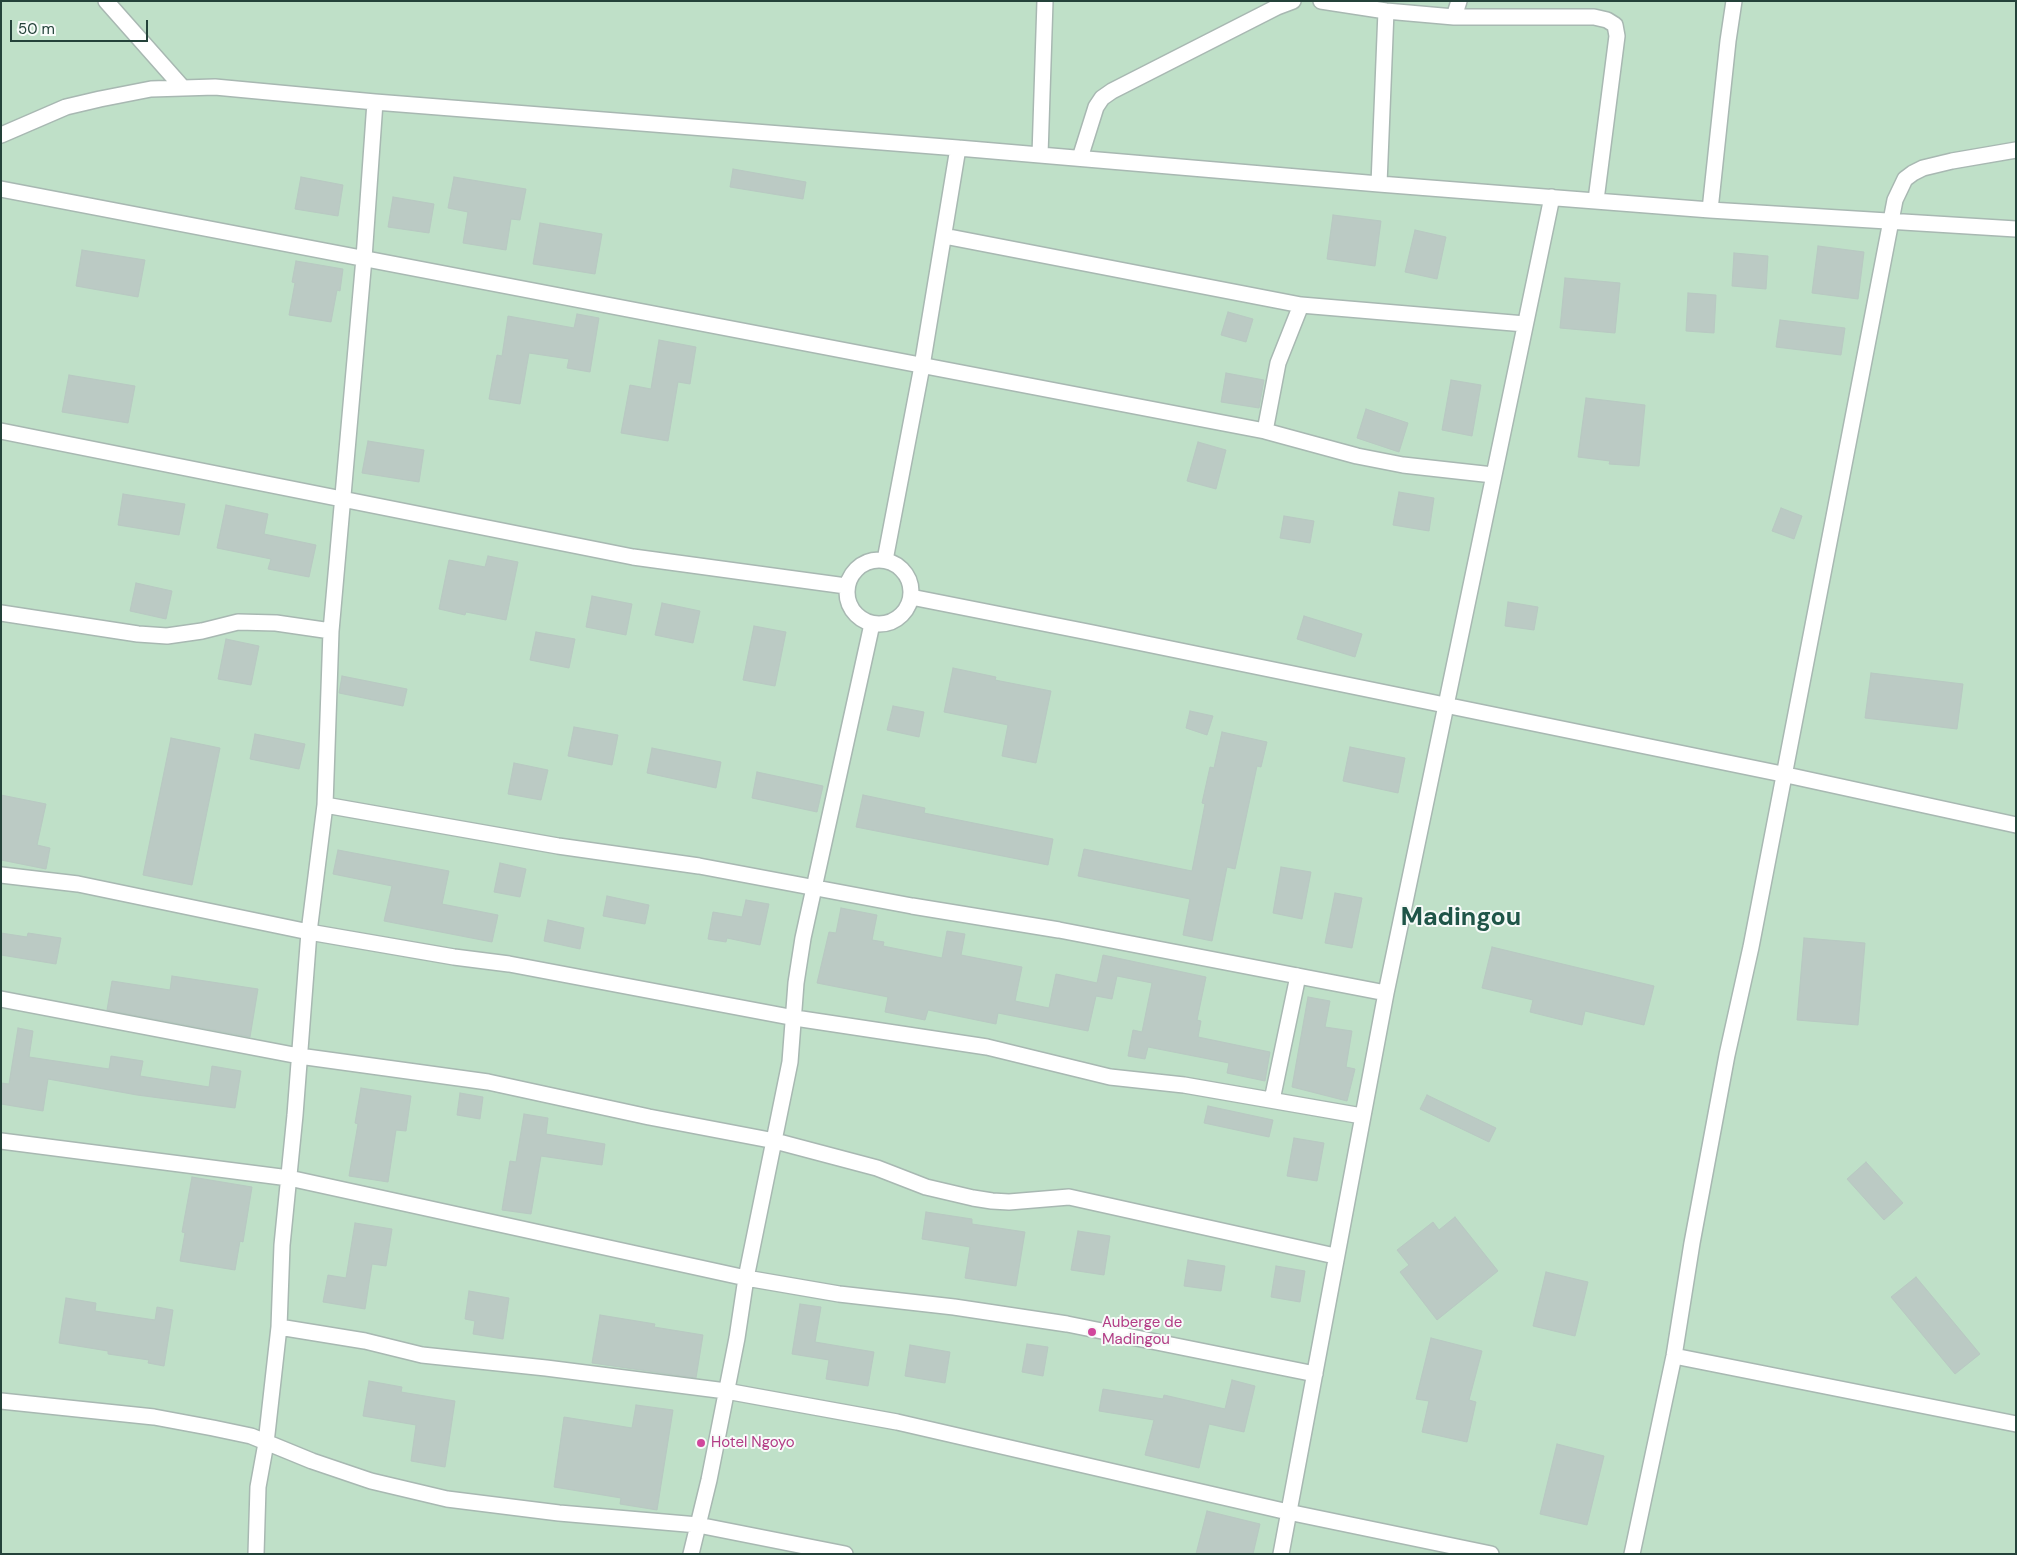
<!DOCTYPE html>
<html>
<head>
<meta charset="utf-8">
<style>
  body { margin:0 }
  #map { position:relative; width:2017px; height:1555px; overflow:hidden; background:#e6efeb; font-family:"DM Sans",sans-serif }
  canvas { display:block }
  .frame { position:absolute; inset:0; border:2px solid #24423a; pointer-events:none }
  .scale { position:absolute; left:10px; top:20px; width:138px; height:22px; box-sizing:border-box; border:2px solid #24423a; border-top:0; padding-left:6px; font-size:15px; line-height:18px; white-space:nowrap; color:#24423a; -webkit-text-stroke:4px #f7fbf9; paint-order:stroke }
</style>
</head>
<body>
<div id="map">
<canvas width="2017" height="1555"></canvas>
<div class="frame"></div>
<div class="scale">50 m</div>
</div>
<script>
const g = document.querySelector('canvas').getContext('2d');
g.lineJoin = 'round';
function fillPath(path, color) { g.fillStyle = color; g.fill(path, 'evenodd'); }
const shape = rows => new Path2D(rows.map(r => 'M' + r).join(''));
function strokePath(path, color, width, dash) { g.strokeStyle = color; g.lineWidth = width; g.lineCap = dash ? 'butt' : 'round'; g.setLineDash(dash || []); g.stroke(path); }
function write(font, color, halo, rows, align = 'center') {
  g.font = font + ' "DM Sans",sans-serif'; g.lineWidth = 4; g.setLineDash([]); g.textBaseline = 'middle'; g.strokeStyle = halo; g.fillStyle = color; for (const [text, x, y, turn = 0] of rows) {
    g.save(); g.translate(x, y); g.rotate((+turn || 0) * Math.PI / 180); g.textAlign = isNaN(turn) ? turn : align; if (halo) g.strokeText(text, 0, 0); g.fillText(text, 0, 0); g.restore();
  }
}
const green = shape([
  [1,1,2016,1,2016,1554,1,1554]
]);
const building = shape([
  [733,169,806,182,803,199,730,187,733,169],
  [301,177,343,185,338,216,295,209,301,177],
  [454,177,526,189,520,220,511,219,506,250,463,243,468,212,448,208,454,177],
  [393,197,434,204,429,233,388,227,393,197],
  [1333,215,1381,221,1375,266,1327,259,1333,215],
  [540,223,602,234,595,274,533,264,540,223],
  [1415,230,1446,237,1437,279,1405,272,1415,230],
  [1818,246,1864,252,1858,299,1812,293,1818,246],
  [82,250,145,260,138,297,76,286,82,250],
  [1734,253,1768,256,1766,289,1732,286,1734,253],
  [296,261,343,269,340,291,337,290,331,322,289,315,295,283,292,282,296,261],
  [1565,278,1620,283,1615,333,1560,328,1565,278],
  [1688,293,1716,295,1714,333,1686,331,1688,293],
  [1228,312,1253,319,1246,342,1221,335,1228,312],
  [577,314,599,318,590,372,567,368,569,359,529,353,520,404,489,399,497,355,502,356,508,316,574,328,577,314],
  [1780,320,1845,328,1841,355,1776,347,1780,320],
  [659,340,696,347,690,384,678,382,668,441,621,433,630,385,651,389,659,340],
  [1226,373,1264,380,1259,408,1221,402,1226,373],
  [69,375,135,386,128,423,62,412,69,375],
  [1451,380,1481,385,1472,436,1442,430,1451,380],
  [1586,398,1645,405,1639,466,1609,464,1610,461,1578,457,1586,398],
  [1366,409,1408,423,1399,452,1357,438,1366,409],
  [368,441,424,450,419,482,362,473,368,441],
  [1198,442,1226,450,1216,489,1187,481,1198,442],
  [1399,492,1434,498,1429,531,1393,525,1399,492],
  [123,494,185,504,179,535,118,525,123,494],
  [226,505,268,514,264,534,316,545,309,577,268,569,271,559,217,548,226,505],
  [1781,508,1802,516,1794,539,1772,531,1781,508],
  [1284,516,1314,521,1310,543,1280,538,1284,516],
  [488,556,518,562,506,620,466,612,465,615,439,609,449,560,485,567,488,556],
  [136,583,172,591,166,619,130,611,136,583],
  [592,596,632,604,626,635,586,627,592,596],
  [1508,602,1538,607,1534,630,1505,626,1508,602],
  [662,603,700,611,693,643,655,635,662,603],
  [1304,616,1362,634,1355,657,1297,639,1304,616],
  [754,626,786,632,775,686,743,680,754,626],
  [536,632,575,639,569,668,530,660,536,632],
  [226,639,259,646,251,685,218,679,226,639],
  [953,668,996,677,995,680,1051,691,1036,763,1002,756,1008,725,944,712,953,668],
  [1871,673,1963,684,1957,729,1865,718,1871,673],
  [342,676,407,689,403,706,339,693,342,676],
  [893,706,924,712,919,737,887,730,893,706],
  [1190,711,1213,716,1207,735,1186,728,1190,711],
  [574,727,618,735,612,765,568,756,574,727],
  [1222,732,1267,742,1261,767,1257,766,1235,869,1227,867,1212,941,1183,935,1190,899,1078,876,1084,849,1192,871,1205,804,1202,803,1210,767,1214,768,1222,732],
  [255,734,305,744,299,769,250,759,255,734],
  [171,738,220,748,192,885,143,875,171,738],
  [1350,747,1405,758,1398,793,1343,781,1350,747],
  [652,748,721,762,716,788,647,773,652,748],
  [514,763,548,770,541,800,508,794,514,763],
  [757,772,823,786,817,812,752,798,757,772],
  [1,795,46,804,37,845,50,848,46,869,1,860,1,795],
  [863,795,925,808,924,813,1053,839,1048,865,856,827,863,795],
  [338,850,449,871,442,904,498,915,492,942,384,921,392,886,333,874,338,850],
  [500,863,526,869,520,897,494,892,500,863],
  [1281,867,1311,872,1302,919,1273,913,1281,867],
  [1335,893,1362,898,1352,948,1325,943,1335,893],
  [607,896,649,905,645,924,603,916,607,896],
  [746,900,769,904,760,945,727,938,726,942,708,939,713,912,742,917,746,900],
  [841,908,877,915,872,940,884,942,883,946,942,958,947,931,965,934,961,955,1022,967,1015,1001,1049,1008,1056,974,1097,983,1103,955,1206,977,1197,1020,1201,1021,1198,1037,1270,1052,1265,1081,1227,1073,1229,1063,1148,1047,1145,1059,1128,1056,1133,1030,1142,1032,1152,983,1117,976,1112,999,1096,996,1088,1031,998,1013,996,1024,928,1010,925,1020,885,1012,888,997,817,983,829,932,836,933,841,908],
  [548,920,584,928,580,949,544,941,548,920],
  [1,933,27,937,28,933,61,938,56,964,1,955,1,933],
  [1804,938,1865,943,1858,1025,1797,1020,1804,938],
  [1492,947,1654,986,1644,1025,1585,1011,1582,1025,1530,1012,1533,1000,1482,988,1492,947],
  [172,976,258,989,250,1037,107,1010,112,981,170,990,172,976],
  [1308,997,1330,1001,1325,1027,1352,1031,1346,1067,1355,1069,1347,1101,1292,1087,1308,997],
  [18,1028,33,1031,29,1057,109,1069,111,1056,143,1061,140,1076,209,1087,212,1066,241,1071,235,1108,137,1095,48,1079,43,1111,1,1104,1,1083,9,1084,18,1028],
  [361,1088,411,1096,406,1131,396,1130,388,1182,349,1176,358,1124,355,1123,361,1088],
  [460,1093,483,1097,480,1119,457,1115,460,1093],
  [1427,1095,1496,1128,1489,1142,1420,1109,1427,1095],
  [1208,1106,1273,1120,1269,1137,1204,1123,1208,1106],
  [524,1114,548,1118,546,1134,605,1144,602,1165,541,1156,531,1214,502,1210,510,1161,516,1162,524,1114],
  [1294,1138,1324,1143,1317,1181,1287,1176,1294,1138],
  [1866,1162,1903,1203,1884,1220,1847,1179,1866,1162],
  [192,1177,252,1187,243,1242,240,1241,235,1270,180,1261,185,1233,182,1232,192,1177],
  [926,1212,972,1219,972,1224,1025,1232,1016,1286,965,1278,970,1247,922,1239,926,1212],
  [1455,1217,1498,1271,1437,1320,1400,1272,1409,1265,1397,1250,1433,1222,1439,1230,1455,1217],
  [355,1223,392,1229,386,1266,372,1264,365,1309,323,1302,328,1275,346,1278,355,1223],
  [1078,1231,1110,1236,1104,1275,1071,1270,1078,1231],
  [1188,1260,1225,1266,1221,1291,1184,1286,1188,1260],
  [1276,1266,1305,1271,1300,1302,1271,1297,1276,1266],
  [1546,1272,1588,1282,1575,1336,1533,1326,1546,1272],
  [1916,1277,1980,1354,1955,1374,1891,1297,1916,1277],
  [469,1291,509,1298,503,1339,473,1334,475,1321,465,1319,469,1291],
  [66,1298,96,1303,95,1311,155,1320,157,1307,173,1310,164,1366,148,1363,149,1360,108,1354,108,1351,59,1343,66,1298],
  [800,1304,821,1307,815,1342,874,1352,868,1386,826,1379,829,1360,792,1354,800,1304],
  [600,1315,655,1324,654,1327,703,1335,696,1378,592,1363,600,1315],
  [1431,1338,1482,1351,1469,1400,1476,1402,1467,1442,1422,1432,1429,1401,1416,1399,1431,1338],
  [1027,1344,1048,1347,1043,1376,1022,1372,1027,1344],
  [910,1345,950,1352,945,1383,905,1376,910,1345],
  [1232,1380,1255,1386,1244,1432,1209,1424,1199,1468,1145,1455,1154,1420,1099,1411,1103,1389,1163,1399,1164,1395,1225,1409,1232,1380],
  [369,1381,402,1387,401,1392,455,1401,445,1467,411,1461,416,1425,363,1416,369,1381],
  [636,1405,673,1410,657,1510,620,1504,621,1498,554,1487,564,1417,632,1428,636,1405],
  [1557,1444,1604,1456,1587,1525,1540,1514,1557,1444],
  [1207,1511,1260,1524,1253,1554,1196,1554,1207,1511]
]);
const minor = shape([
  [106,1,183,88],
  [1321,1,1386,11,1454,17,1594,17,1607,20,1615,25,1617,36,1596,200],
  [1454,17,1459,1],
  [1,135,66,107,100,99,151,89,215,87,375,102,958,148,1379,184,1710,210,2016,229],
  [1040,155,1045,1],
  [1080,158,1096,107,1102,98,1112,91,1277,7,1293,1],
  [1379,184,1386,11],
  [1,189,1265,431,1357,456,1403,465,1493,475],
  [1710,210,1728,41,1734,1],
  [944,236,1301,305,1525,324],
  [1,431,633,557,846,586],
  [1265,431,1278,363,1301,305],
  '847 592a32 32 0 1 1 64 0a32 32 0 1 1-64 0Z',
  [885,560,922,366,958,148],
  [911,597,1093,633,1782,774,2016,825],
  [1,613,138,634,167,636,202,631,238,622,276,623,331,631],
  [325,805,558,846,699,866,912,906,1059,930,1386,993],
  [1,875,78,884,309,932,454,957,509,964,795,1018,987,1047,1110,1077,1184,1085,1362,1116],
  [1,999,299,1056,488,1082,649,1117,775,1141,877,1168,926,1187,973,1198,992,1201,1009,1202,1069,1197,1335,1256],
  [1272,1100,1298,976],
  [1,1141,289,1178,746,1278,839,1294,954,1307,1067,1324,1315,1374],
  [279,1327,365,1341,422,1355,546,1368,726,1391,897,1422,1288,1512,1491,1554],
  [1674,1356,2016,1424],
  [1,1401,154,1417,213,1428,251,1436,312,1461,371,1481,447,1499,559,1513,698,1525,845,1554],
  [256,1554,258,1487,266,1443,279,1327,282,1245,295,1115,309,932,325,805,331,631,364,258,375,102],
  [691,1554,709,1480,737,1338,746,1278,790,1062,796,983,803,938,872,624],
  [1281,1554,1386,993,1552,197],
  [1632,1554,1674,1356,1692,1243,1727,1055,1751,947,1895,200,1905,179,1913,173,1923,168,1952,161,2016,150]
]);
const markers = [
  [1092,1332,5,"#d1479c"],
  [701,1443,5,"#d1479c"]
];
const hotelNames = [
  ["Auberge de",1102,1323],
  ["Madingou",1102,1340],
  ["Hotel Ngoyo",711,1443]
];
const townNames = [
  ["Madingou",1461,918]
];
fillPath(green, '#bfe0c8');
fillPath(building, '#bbcac4');
strokePath(building, '#b8c9c2', 1);
strokePath(minor, '#a8b8b2', 18);
strokePath(minor, '#fff', 15);
for (const [x, y, r, color] of markers) { const dot = new Path2D(); dot.arc(x, y, r, 0, 2 * Math.PI); g.fillStyle = color; g.fill(dot); strokePath(dot, '#f7fbf9', 2); }
write('15px', '#b23c85', '#f7fbf9', hotelNames, 'left');
write('bold 25px', '#1f5548', '#f7fbf9', townNames);
</script>
</body>
</html>
